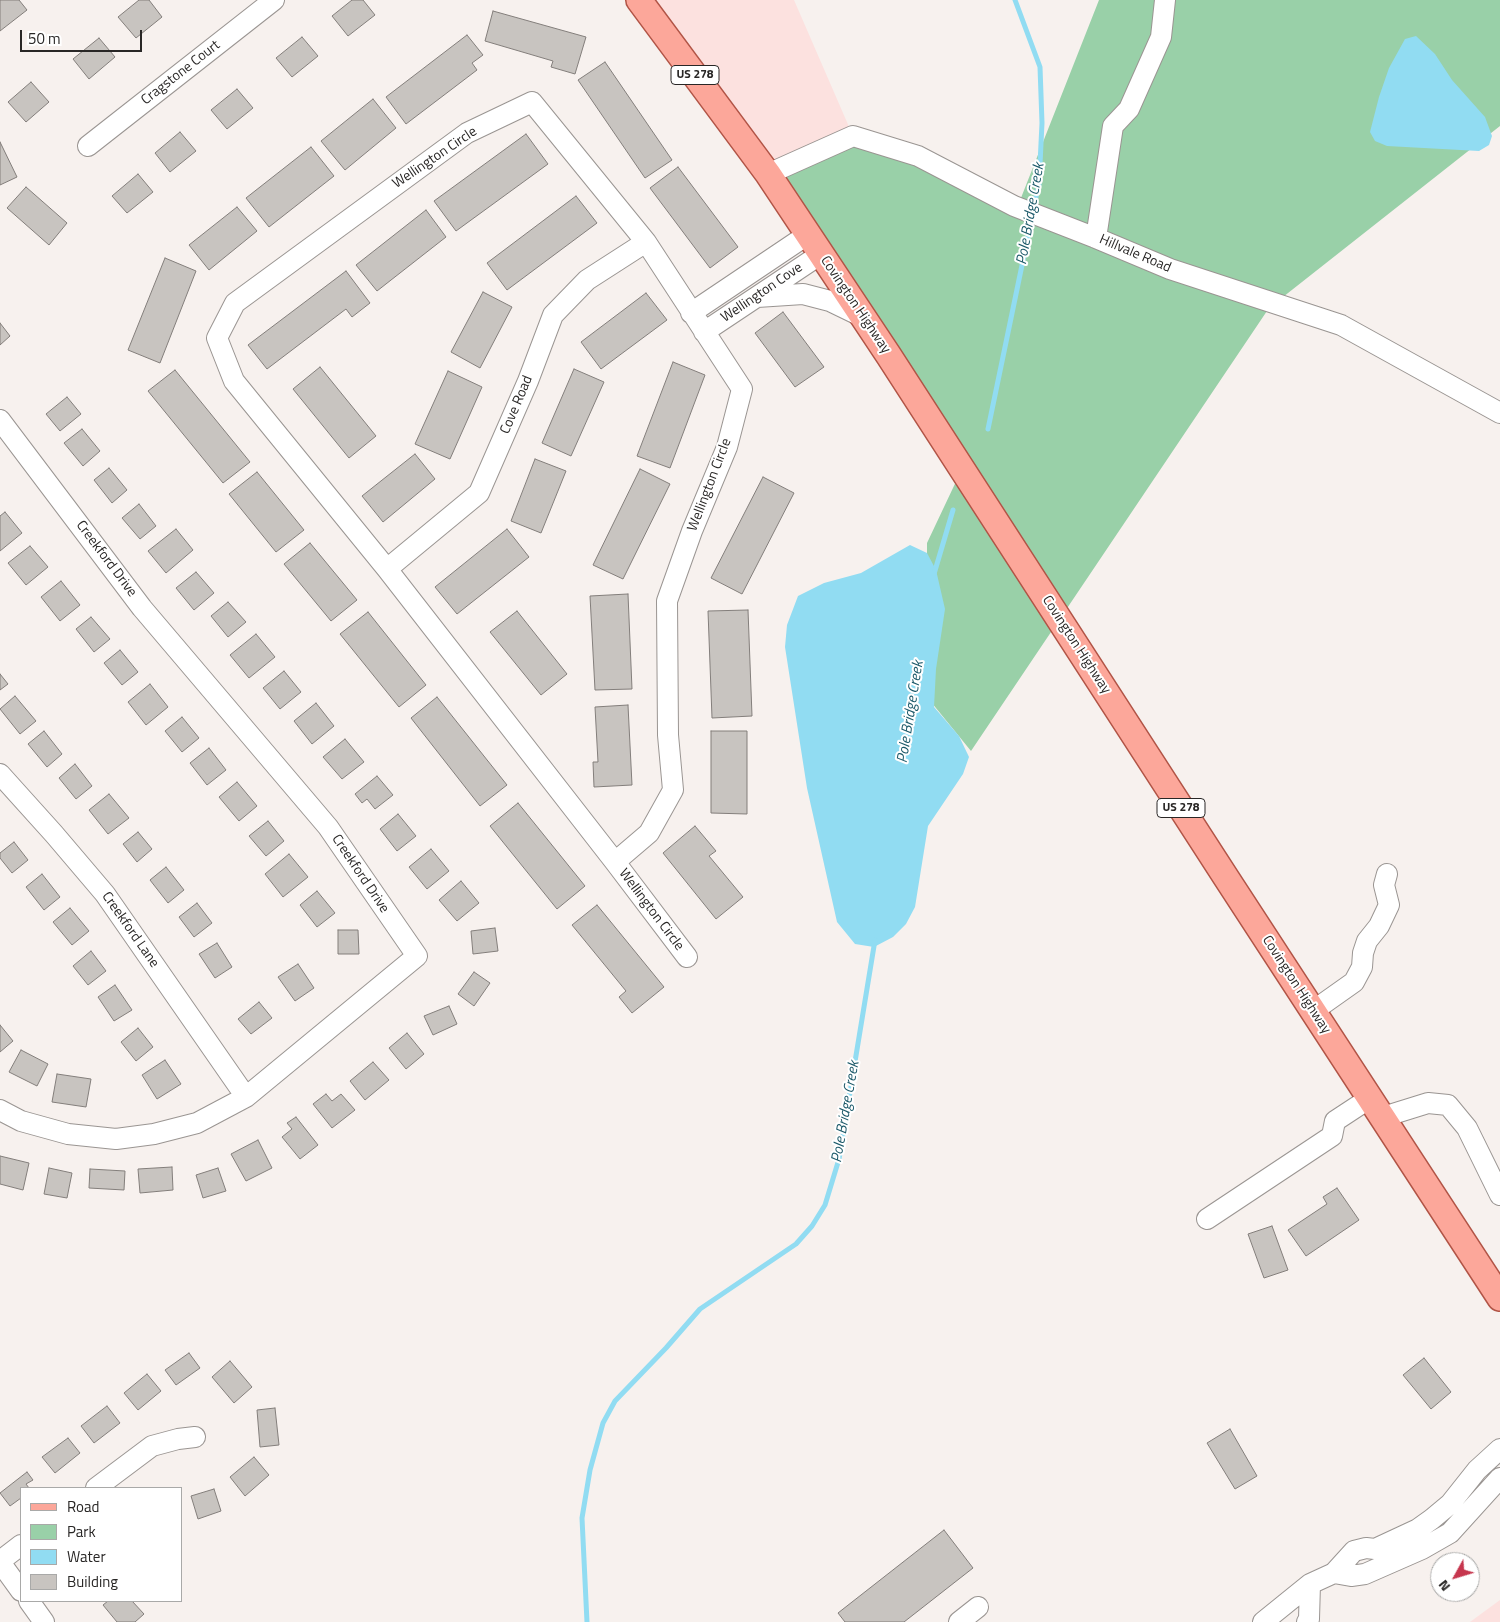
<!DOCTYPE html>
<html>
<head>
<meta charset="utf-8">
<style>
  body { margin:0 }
  #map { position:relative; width:1500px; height:1622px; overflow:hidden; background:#f7f1ee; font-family:"Titillium Web",sans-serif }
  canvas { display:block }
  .legend { position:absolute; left:20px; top:1487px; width:162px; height:115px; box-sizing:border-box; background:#fff; border:1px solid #a9a9a8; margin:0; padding:6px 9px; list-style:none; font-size:15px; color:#292726 }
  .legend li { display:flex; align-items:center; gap:10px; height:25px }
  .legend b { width:25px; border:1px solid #a9a9a8 }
  .north { position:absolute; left:1430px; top:1552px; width:50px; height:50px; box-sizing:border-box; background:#fff; border:1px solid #a9a9a8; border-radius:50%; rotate:231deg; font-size:14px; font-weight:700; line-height:20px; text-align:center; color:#292726 }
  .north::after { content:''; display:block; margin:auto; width:18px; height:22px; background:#c6364e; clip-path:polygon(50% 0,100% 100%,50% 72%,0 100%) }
  .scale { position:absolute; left:20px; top:30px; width:122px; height:22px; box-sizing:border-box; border:2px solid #292726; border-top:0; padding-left:6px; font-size:15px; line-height:18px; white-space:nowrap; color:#292726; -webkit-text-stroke:4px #fff; paint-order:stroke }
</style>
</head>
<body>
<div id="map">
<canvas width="1500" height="1622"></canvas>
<ul class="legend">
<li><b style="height:6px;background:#fca79a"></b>Road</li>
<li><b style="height:14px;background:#99d0a8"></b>Park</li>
<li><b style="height:14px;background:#91dcf2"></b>Water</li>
<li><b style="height:14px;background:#c8c4c0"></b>Building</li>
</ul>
<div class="north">N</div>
<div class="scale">50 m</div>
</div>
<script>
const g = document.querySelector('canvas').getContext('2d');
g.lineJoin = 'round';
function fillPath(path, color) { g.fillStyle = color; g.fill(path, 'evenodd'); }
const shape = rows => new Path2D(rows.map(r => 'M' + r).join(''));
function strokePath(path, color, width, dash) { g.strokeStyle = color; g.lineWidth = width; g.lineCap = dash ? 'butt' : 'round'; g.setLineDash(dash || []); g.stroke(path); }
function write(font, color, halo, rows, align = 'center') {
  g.font = font + ' "Titillium Web",sans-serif'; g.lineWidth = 4; g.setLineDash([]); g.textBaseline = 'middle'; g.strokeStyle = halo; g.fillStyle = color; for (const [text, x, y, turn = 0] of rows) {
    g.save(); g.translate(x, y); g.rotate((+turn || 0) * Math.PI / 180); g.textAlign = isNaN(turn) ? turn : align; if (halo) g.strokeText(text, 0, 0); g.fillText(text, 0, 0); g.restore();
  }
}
const commercial = shape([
  [647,0,794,0,853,136,778,171],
  [1500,1600,1500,1622,1470,1622]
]);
const green = shape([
  [1099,0,1500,0,1500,126,1269,308,971,751,927,697,927,543,961,471,798,238,782,168,853,136,1017,208]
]);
const water = shape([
  [1416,36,1435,54,1452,80,1485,117,1492,136,1489,145,1479,151,1387,146,1375,141,1370,132,1379,97,1389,68,1405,39],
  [910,545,927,553,936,570,945,609,936,669,934,707,959,736,969,757,963,774,928,826,915,907,906,924,893,937,874,947,855,944,837,922,807,788,785,647,787,625,798,596,824,583,861,573]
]);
const stream = shape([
  [1015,0,1040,67,1042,123,1039,185,1033,208],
  [988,429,1032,217],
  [934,574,953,510],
  [587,1622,582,1518,590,1470,603,1423,615,1401,666,1348,700,1309,796,1244,812,1226,825,1205,839,1159,875,940]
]);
const building = shape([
  [0,0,19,0,27,10,0,31,0,0],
  [139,0,149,0,162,17,136,38,118,17,139,0],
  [352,0,363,0,375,15,348,36,332,16,352,0],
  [493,11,586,37,575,74,551,67,553,61,485,41,493,11],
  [467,35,483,55,472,63,477,70,406,124,386,97,467,35],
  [302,37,318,56,292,77,276,58,302,37],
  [99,38,115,57,89,79,73,59,99,38],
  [605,62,672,160,645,178,578,80,605,62],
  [31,82,49,102,26,122,8,102,31,82],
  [237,89,253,108,227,129,211,110,237,89],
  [373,99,396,128,345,170,321,141,373,99],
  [180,132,196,151,170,172,155,153,180,132],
  [526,134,548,164,456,231,434,201,526,134],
  [0,142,17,177,0,185,0,142],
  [311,147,334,176,269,227,246,198,311,147],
  [678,167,738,247,710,268,650,188,678,167],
  [138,174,153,192,127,213,112,196,138,174],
  [26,187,67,223,49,245,7,208,26,187],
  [576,196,597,223,507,290,487,263,576,196],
  [237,207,257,231,209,270,189,245,237,207],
  [426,210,446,237,377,291,356,265,426,210],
  [165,258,196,271,160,363,128,350,165,258],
  [346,271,370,303,352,317,346,309,267,369,248,345,346,271],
  [483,292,512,307,480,368,451,352,483,292],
  [646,293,667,320,601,369,581,342,646,293],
  [783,312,824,367,795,387,755,333,783,312],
  [0,323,10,336,0,345,0,323],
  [673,362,705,375,670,468,637,456,673,362],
  [320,367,376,436,349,458,293,389,320,367],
  [574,369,604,382,571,456,542,443,574,369],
  [175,370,250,462,223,483,148,391,175,370],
  [448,371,482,387,450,459,415,444,448,371],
  [67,397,81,414,60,431,46,414,67,397],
  [82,429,100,451,83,466,64,443,82,429],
  [415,454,435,479,383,522,362,496,415,454],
  [535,459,566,471,541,533,511,521,535,459],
  [109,468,127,490,112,503,94,480,109,468],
  [640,469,670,484,623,579,593,565,640,469],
  [257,472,304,530,276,552,229,494,257,472],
  [763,477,794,493,742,594,711,578,763,477],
  [139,504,156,526,140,539,122,518,139,504],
  [5,512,22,533,0,551,0,516,5,512],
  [176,529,193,550,166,573,148,551,176,529],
  [507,529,529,557,457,614,435,587,507,529],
  [310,543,357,600,331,621,284,564,310,543],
  [30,546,48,567,26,585,8,563,30,546],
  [196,572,214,593,194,610,176,588,196,572],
  [61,581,80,605,60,621,41,597,61,581],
  [628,594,632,689,595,690,590,596,628,594],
  [228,602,246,622,228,637,211,616,228,602],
  [748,610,752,716,712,718,708,611,748,610],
  [517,611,567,674,541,695,490,632,517,611],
  [368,612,426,685,399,707,340,634,368,612],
  [91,617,110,639,94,652,76,629,91,617],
  [256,634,275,657,249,678,230,655,256,634],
  [120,650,138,672,122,685,104,663,120,650],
  [284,671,301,692,280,709,263,688,284,671],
  [0,674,8,684,0,690,0,674],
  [150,684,168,707,146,725,128,702,150,684],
  [15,696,36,721,20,734,0,709,15,696],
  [437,697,507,785,480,806,411,718,437,697],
  [316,703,334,726,312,744,294,721,316,703],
  [628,705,632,785,594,787,593,762,598,762,595,707,628,705],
  [182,717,199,738,182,752,165,731,182,717],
  [44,731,62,754,47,767,28,744,44,731],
  [711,731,747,731,747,814,711,813,711,731],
  [345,739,364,762,342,779,323,757,345,739],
  [209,748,226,770,207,785,190,763,209,748],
  [75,764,92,786,76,799,59,778,75,764],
  [377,776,393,795,375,809,367,799,362,803,355,794,377,776],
  [237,782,257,806,239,821,219,797,237,782],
  [109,794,129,818,108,834,89,810,109,794],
  [518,803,585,886,557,909,490,826,518,803],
  [398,814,416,836,397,851,380,829,398,814],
  [268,821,284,841,266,856,249,836,268,821],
  [695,826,716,851,709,856,743,897,716,919,663,853,695,826],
  [138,832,152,849,137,862,123,844,138,832],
  [14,842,28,860,12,873,0,858,0,853,14,842],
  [431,849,449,871,427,889,409,867,431,849],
  [289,854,308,877,283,897,265,874,289,854],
  [166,867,184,890,168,903,150,880,166,867],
  [42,874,60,897,44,910,26,887,42,874],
  [461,881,479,903,457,921,439,900,461,881],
  [317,891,335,913,317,927,300,905,317,891],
  [197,903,212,923,194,937,179,917,197,903],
  [597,905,664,987,632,1013,619,997,626,991,572,925,597,905],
  [70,908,89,931,72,945,53,922,70,908],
  [495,928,498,951,473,954,471,931,495,928],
  [338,930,358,930,359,954,338,954,338,930],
  [217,943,232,967,215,978,199,954,217,943],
  [91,951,106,971,88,985,73,966,91,951],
  [298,964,314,988,295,1001,278,977,298,964],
  [474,972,490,983,474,1006,458,994,474,972],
  [115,985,132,1010,114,1021,98,997,115,985],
  [259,1002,272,1018,251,1034,238,1019,259,1002],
  [449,1006,457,1024,433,1035,424,1016,449,1006],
  [0,1025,13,1041,0,1052,0,1025],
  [138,1028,153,1047,136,1061,121,1042,138,1028],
  [407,1033,424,1054,406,1069,389,1048,407,1033],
  [21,1050,48,1064,37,1086,9,1072,21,1050],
  [165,1060,181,1084,157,1099,142,1075,165,1060],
  [373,1062,389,1080,365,1100,350,1081,373,1062],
  [57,1074,91,1079,86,1107,52,1102,57,1074],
  [326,1094,332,1101,341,1094,355,1110,332,1128,313,1104,326,1094],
  [296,1117,318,1145,300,1159,282,1137,292,1129,287,1123,296,1117],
  [258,1140,272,1168,246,1181,231,1154,258,1140],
  [0,1156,29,1163,23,1190,0,1184,0,1156],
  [172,1167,173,1190,140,1193,138,1169,172,1167],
  [49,1168,72,1173,67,1198,44,1194,49,1168],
  [218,1168,226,1191,203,1198,196,1175,218,1168],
  [90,1169,125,1171,124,1190,89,1188,90,1169],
  [1337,1188,1359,1220,1306,1256,1288,1230,1327,1204,1323,1197,1337,1188],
  [1272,1226,1288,1270,1264,1278,1248,1234,1272,1226],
  [189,1353,200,1368,176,1385,165,1370,189,1353],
  [1424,1358,1451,1392,1431,1409,1403,1375,1424,1358],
  [230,1361,252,1387,234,1403,212,1377,230,1361],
  [147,1374,161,1391,138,1410,124,1393,147,1374],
  [107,1406,120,1423,94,1443,81,1426,107,1406],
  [275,1408,279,1445,260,1447,257,1410,275,1408],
  [1230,1429,1257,1476,1235,1489,1207,1443,1230,1429],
  [68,1438,80,1453,55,1473,42,1457,68,1438],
  [254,1457,269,1475,245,1496,230,1477,254,1457],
  [27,1472,33,1480,26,1484,29,1488,21,1488,21,1498,10,1506,0,1493,27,1472],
  [214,1489,221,1511,198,1519,191,1496,214,1489],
  [944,1530,973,1568,904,1622,845,1622,838,1613,944,1530],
  [108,1601,132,1601,144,1614,135,1622,117,1622,103,1605,108,1601]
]);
const minor = shape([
  [88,146,274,0],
  [768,174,853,136,918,156,1014,206,1096,238,1170,269,1341,325,1500,413],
  [1096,238,1113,126,1129,109,1161,37,1165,0],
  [757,297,803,294,830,301,863,317],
  [691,313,807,235],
  [704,332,821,254],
  [0,420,142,608,328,827,417,956,246,1097,197,1123,154,1134,116,1139,68,1134,21,1121,0,1110],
  [387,569,479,493,528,381,553,315,587,280,646,242],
  [0,774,54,834,105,894,246,1097],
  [615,862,649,833,673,790,668,735,667,601,692,531,727,447,742,389,646,242,532,102,467,133,235,303,217,338,234,381,387,569,615,862,687,957],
  [1313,1011,1354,982,1362,967,1363,953,1367,941,1379,926,1389,905,1384,885,1387,874],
  [1383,1117,1428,1103,1448,1105,1467,1128,1500,1195],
  [1207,1219,1332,1136,1335,1121,1370,1098],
  [96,1488,152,1446,178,1439,195,1437],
  [0,1561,21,1545],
  [0,1562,21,1591],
  [1334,1573,1354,1551,1366,1548,1375,1549,1418,1529,1432,1519,1450,1504,1477,1470,1500,1449],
  [1334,1573,1351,1576,1365,1574,1422,1549,1450,1533,1500,1478],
  [29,1601,44,1622],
  [959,1622,978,1607],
  [1263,1622,1310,1584,1334,1573,1346,1568],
  [1307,1622,1309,1619,1310,1584]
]);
const major = shape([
  [639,0,768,174,889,356,1227,879,1500,1298]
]);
const shields = [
  [695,75,48],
  [1181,808,48]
];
const shieldNames = [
  ["US 278",695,75],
  ["US 278",1181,808]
];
const streetNames = [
  ["Cragstone Court",181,73,-38],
  ["Wellington Circle",435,158,-34],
  ["Hillvale Road",1135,254,23],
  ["Wellington Cove",762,293,-34],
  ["Covington Highway",855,305,56],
  ["Cove Road",517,405,-67],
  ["Wellington Circle",710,485,-69],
  ["Creekford Drive",106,559,53],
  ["Covington Highway",1076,645,57],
  ["Creekford Drive",360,874,56],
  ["Wellington Circle",651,910,53],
  ["Creekford Lane",130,930,55],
  ["Covington Highway",1296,985,57]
];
const waterNames = [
  ["Pole Bridge Creek",1031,214,-80],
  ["Pole Bridge Creek",911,712,-81],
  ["Pole Bridge Creek",846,1112,-80]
];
fillPath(commercial, '#fce1df');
fillPath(green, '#99d0a8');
fillPath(water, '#91dcf2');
strokePath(stream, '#91dcf2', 5);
fillPath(building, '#c8c4c0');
strokePath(building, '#837e7b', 1);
strokePath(minor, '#9a9592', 22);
strokePath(major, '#b15446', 28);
strokePath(minor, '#fff', 20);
strokePath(major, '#fca79a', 25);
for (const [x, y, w] of shields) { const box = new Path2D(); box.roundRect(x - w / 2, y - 9.5, w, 19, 4); g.fillStyle = '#fff'; g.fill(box); strokePath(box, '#292726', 1); }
write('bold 12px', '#292726', null, shieldNames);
write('14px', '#292726', '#fff', streetNames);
write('italic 15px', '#1b5969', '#fff', waterNames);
</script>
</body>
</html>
